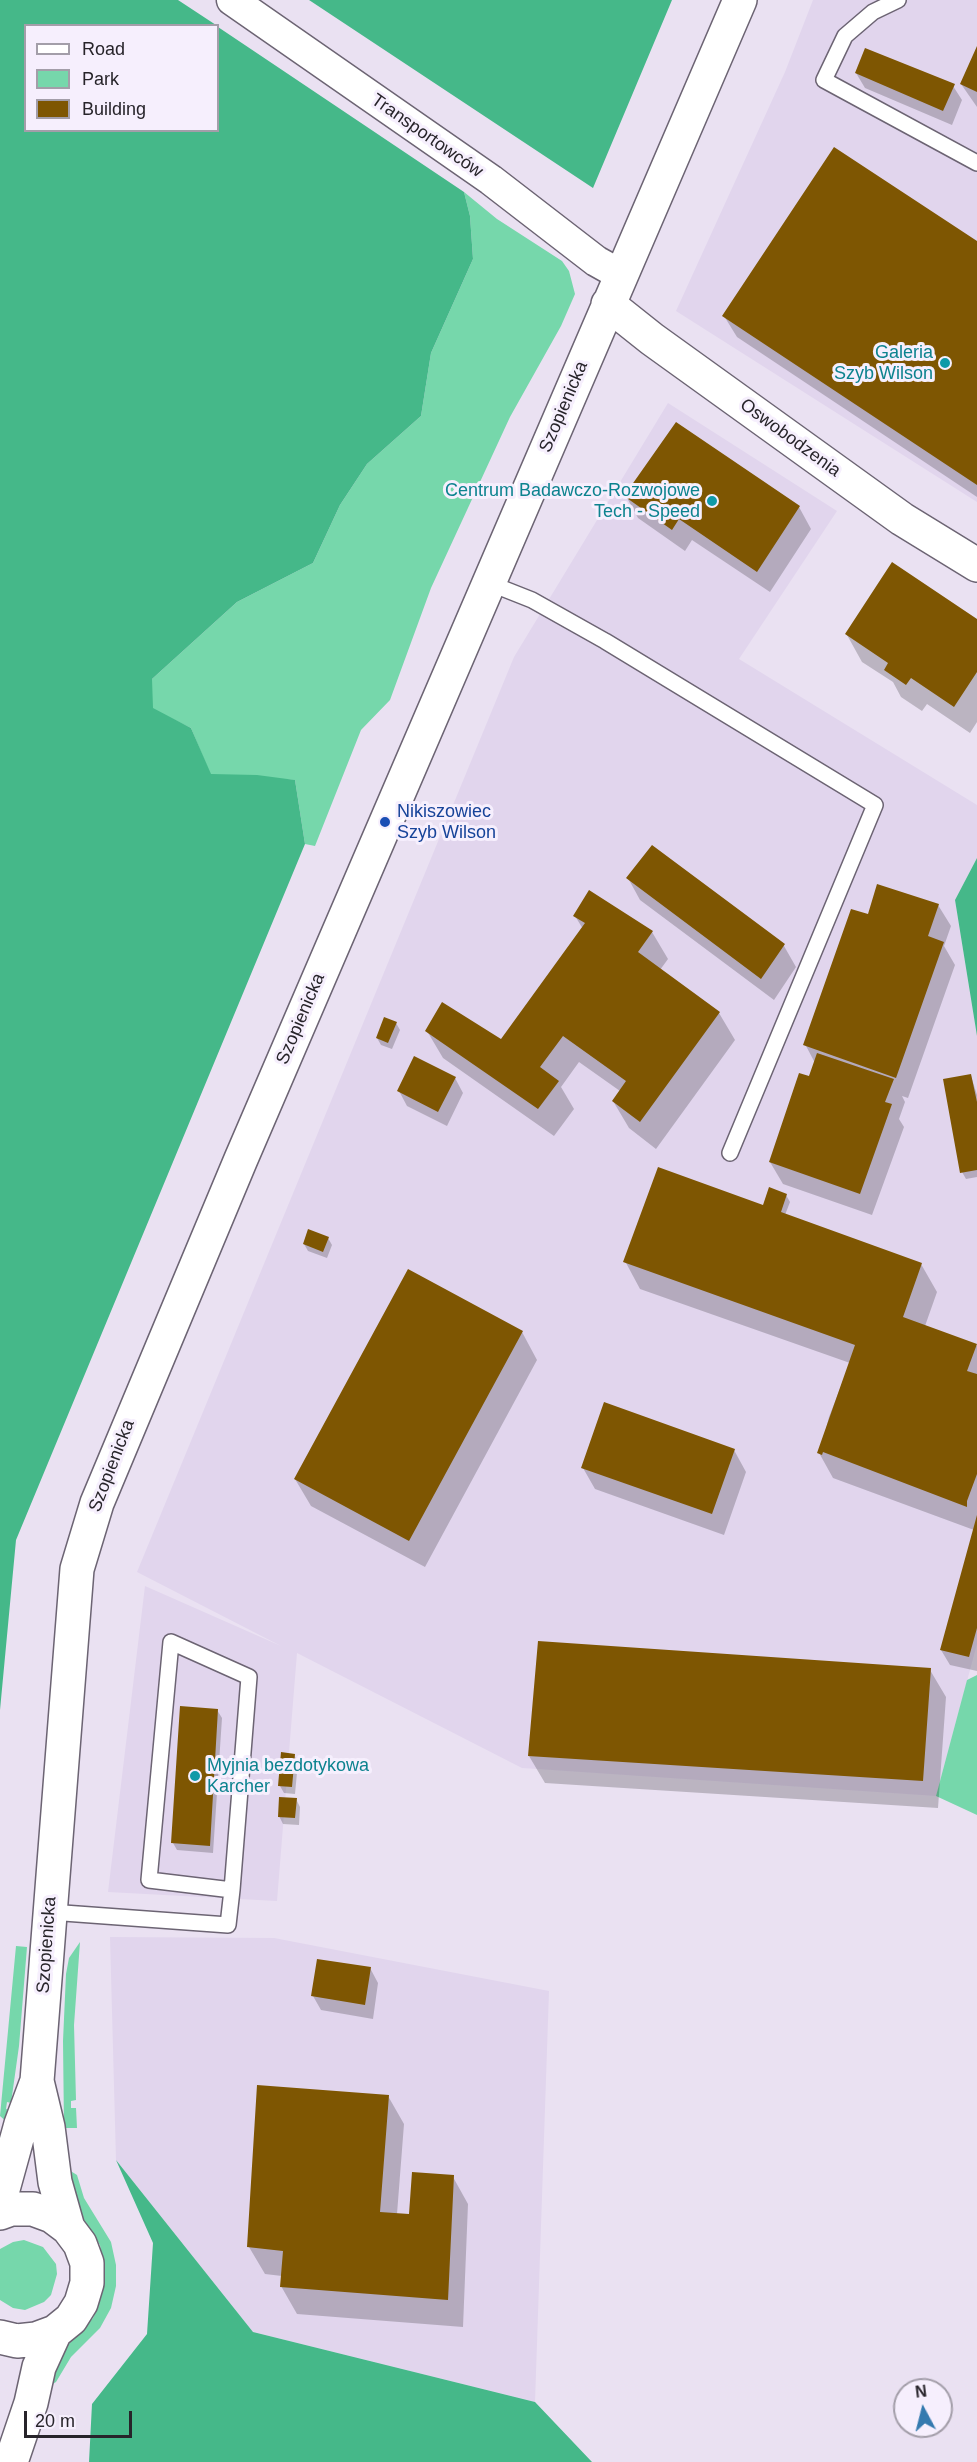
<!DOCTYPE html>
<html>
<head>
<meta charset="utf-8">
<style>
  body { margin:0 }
  #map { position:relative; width:977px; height:2462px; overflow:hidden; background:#eae1f2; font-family:Helvetica,sans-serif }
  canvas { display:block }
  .legend { position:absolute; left:24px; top:24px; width:195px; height:108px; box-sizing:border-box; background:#f6effd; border:2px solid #a39ea9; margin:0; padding:8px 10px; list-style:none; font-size:18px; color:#27242a }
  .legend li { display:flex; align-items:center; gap:12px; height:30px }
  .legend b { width:30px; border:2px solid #a39ea9 }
  .north { position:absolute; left:893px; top:2378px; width:60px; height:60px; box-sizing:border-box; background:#f6effd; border:2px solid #a39ea9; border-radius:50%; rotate:353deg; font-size:16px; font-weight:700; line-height:24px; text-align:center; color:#27242a }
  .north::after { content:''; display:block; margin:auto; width:21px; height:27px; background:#347aaf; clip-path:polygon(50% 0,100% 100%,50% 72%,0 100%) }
  .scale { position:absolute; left:24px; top:2411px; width:108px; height:27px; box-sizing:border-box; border:3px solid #27242a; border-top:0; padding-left:8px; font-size:18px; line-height:21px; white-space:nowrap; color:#27242a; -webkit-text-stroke:4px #f6effd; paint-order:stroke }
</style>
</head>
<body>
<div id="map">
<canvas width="977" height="2462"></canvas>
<ul class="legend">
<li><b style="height:8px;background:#fff"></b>Road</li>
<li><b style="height:16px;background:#76d7ab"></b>Park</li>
<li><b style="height:16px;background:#7e5602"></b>Building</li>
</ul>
<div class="north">N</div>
<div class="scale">20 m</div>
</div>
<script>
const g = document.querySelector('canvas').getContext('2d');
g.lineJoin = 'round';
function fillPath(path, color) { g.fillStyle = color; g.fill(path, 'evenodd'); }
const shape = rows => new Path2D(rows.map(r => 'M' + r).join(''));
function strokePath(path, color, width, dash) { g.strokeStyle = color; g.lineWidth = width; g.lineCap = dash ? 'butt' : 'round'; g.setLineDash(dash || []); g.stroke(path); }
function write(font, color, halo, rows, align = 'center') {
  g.font = font + ' Helvetica,sans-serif'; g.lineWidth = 6; g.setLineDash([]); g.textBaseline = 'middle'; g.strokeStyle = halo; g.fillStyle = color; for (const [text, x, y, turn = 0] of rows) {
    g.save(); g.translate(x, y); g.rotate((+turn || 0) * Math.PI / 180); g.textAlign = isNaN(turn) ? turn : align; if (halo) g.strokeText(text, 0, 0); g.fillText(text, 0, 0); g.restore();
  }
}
const built = shape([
  [813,0,977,0,977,502,676,311,785,72],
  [668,403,837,511,739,659,977,805,977,858,955,900,977,1036,977,1644,936,1796,522,1768,297,1653,277,1901,108,1892,145,1586,281,1646,137,1572,514,657],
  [110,1937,274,1938,549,1991,535,2402,253,2332,116,2160]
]);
const green = shape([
  [464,192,497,219,562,261,569,271,575,294,561,326,510,417,431,588,390,700,361,730,315,846,305,844,295,780,211,776,191,728,152,709,152,679,237,602,313,563,340,505,367,464,421,416,431,353,473,259,470,216],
  [977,1675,977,1815,936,1796,967,1680],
  [80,1942,74,2025,76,2100,71,2101,71,2108,76,2108,77,2128,64,2128,63,2041,66,1974,69,1958],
  [16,1946,27,1947,19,2046,11,2103,7,2102,6,2109,10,2110,8,2123,0,2116],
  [69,2170,77,2175,84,2198,111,2242,116,2265,116,2286,111,2308,100,2328,71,2357,56,2382,51,2385,47,2377,64,2349,93,2318,98,2307,105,2280,100,2245,77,2209],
  [24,2240,43,2247,56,2264,57,2274,51,2295,44,2302,25,2310,13,2308,0,2300,0,2249,13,2242]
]);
const forest = shape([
  [0,0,178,0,216,25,26,26,26,130,218,130,218,27,464,192,470,216,473,259,431,353,421,416,367,464,340,505,313,563,237,602,152,679,153,708,191,728,211,774,257,775,295,780,305,844,16,1540,0,1710],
  [309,0,672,0,593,188],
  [977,858,977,1036,955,900],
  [116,2160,253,2332,535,2402,592,2462,89,2462,92,2404,147,2334,153,2243]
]);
const shadow = shape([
  [977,50,977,107,961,84],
  [856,73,953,86,962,100,952,125,865,88],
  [977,243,977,497,737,337,724,316],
  [626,496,799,507,811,529,770,592,692,540,685,551,638,518],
  [977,620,977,722,970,733,927,704,922,711,901,697,893,682,862,662,847,635],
  [652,847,784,946,796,967,774,1000,640,900,628,878],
  [938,905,951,926,944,946,955,965,908,1098,902,1096,905,1102,899,1119,904,1127,872,1215,783,1184,770,1162,815,1063,805,1044,869,916],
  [575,916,652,932,668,959,660,970,719,1013,735,1040,656,1149,629,1128,613,1101,620,1091,579,1062,561,1087,574,1109,554,1136,443,1058,427,1031,502,1041,583,929],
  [396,1023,400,1030,392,1049,381,1045,377,1038],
  [971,1076,977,1095,977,1177,966,1179,962,1172],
  [455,1078,463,1093,447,1126,407,1106,399,1091],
  [786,1195,790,1202,785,1215,921,1264,937,1292,925,1326,977,1346,977,1671,950,1665,941,1650,974,1530,833,1478,818,1451,822,1445,829,1417,850,1363,640,1289,625,1261,766,1208],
  [328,1238,332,1245,327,1258,308,1251,304,1244],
  [522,1332,537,1360,425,1567,311,1506,295,1479],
  [734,1450,746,1472,724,1535,595,1489,583,1468],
  [930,1670,946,1697,938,1808,545,1783,529,1756],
  [217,1710,222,1718,213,1853,177,1850,173,1843],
  [294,1755,298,1762,295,1794,284,1793,280,1786],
  [296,1799,300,1807,299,1825,283,1824,279,1816],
  [370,1968,378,1983,373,2019,321,2010,313,1996],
  [388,2096,404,2124,397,2214,411,2215,453,2177,468,2204,463,2327,297,2314,281,2286,282,2276,265,2274,249,2247]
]);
const building = shape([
  [977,46,977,92,960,84],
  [865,48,955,84,943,111,855,73],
  [834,147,977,241,977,485,722,316],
  [676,422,800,506,757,572,679,519,672,530,624,496],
  [892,562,977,619,977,672,954,707,911,678,906,685,884,670,888,663,845,634],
  [652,845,785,944,761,979,626,878],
  [877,884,939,904,928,936,944,942,896,1078,803,1045,851,909,868,914],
  [589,890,653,931,638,952,720,1012,640,1122,612,1101,626,1081,563,1036,540,1067,559,1081,538,1109,425,1031,442,1002,501,1039,585,923,573,916],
  [384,1017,397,1022,388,1043,376,1038],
  [817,1053,894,1079,885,1102,892,1104,860,1194,769,1162,799,1073,809,1076],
  [414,1056,456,1077,438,1112,397,1091],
  [971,1074,977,1102,977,1170,960,1173,943,1079],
  [658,1167,763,1205,769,1187,787,1194,781,1212,922,1263,903,1317,977,1344,967,1371,977,1374,977,1474,967,1501,967,1507,823,1452,822,1455,817,1453,855,1345,623,1262],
  [308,1229,329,1237,323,1252,303,1244],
  [408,1269,523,1331,409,1541,294,1479],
  [604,1402,735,1449,712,1514,581,1468],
  [977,1515,977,1628,969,1657,940,1650],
  [538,1641,931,1668,923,1781,528,1756],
  [180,1706,218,1709,210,1846,171,1843],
  [281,1752,295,1754,292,1787,278,1786],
  [279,1797,297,1798,295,1818,278,1817],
  [317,1959,371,1967,365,2005,311,1996],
  [257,2085,389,2095,380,2212,409,2214,412,2172,454,2175,448,2300,280,2287,283,2251,247,2247]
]);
const service = shape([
  [898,0,873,12,845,36,824,80,977,163],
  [489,583,532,600,605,641,875,805,730,1153],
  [50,1912,228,1925,232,1890,249,1677,171,1642,149,1880,232,1890]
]);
const minor = shape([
  [232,0,491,180,596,261,621,275]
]);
const tertiary = shape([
  [608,304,652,339,902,519,977,565],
  [37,2081,48,2127,55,2182,68,2228],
  [0,2200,21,2124,37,2081,77,1569,97,1503,241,1159,740,0],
  [0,2213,11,2209,33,2209,52,2216,68,2228,80,2244,87,2263,87,2283,81,2303,71,2319,55,2332,36,2339,17,2341,0,2337],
  [11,2462,31,2403,39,2367,55,2332]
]);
const markers = [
  [945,363,6,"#0f9aa8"],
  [712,501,6,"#0f9aa8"],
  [385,822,6,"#1a4fb4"],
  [195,1776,6,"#0f9aa8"]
];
const streetNames = [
  ["Transportowców",427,136,35],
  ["Szopienicka",564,407,-67],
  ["Oswobodzenia",790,438,36],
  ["Szopienicka",301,1019,-67],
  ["Szopienicka",112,1466,-69],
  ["Szopienicka",47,1945,-86]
];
const cultureNames = [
  ["Galeria",933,353],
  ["Szyb Wilson",933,374],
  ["Centrum Badawczo-Rozwojowe",700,491],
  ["Tech - Speed",700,512],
  ["Myjnia bezdotykowa",207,1766,"left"],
  ["Karcher",207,1787,"left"]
];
const transitNames = [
  ["Nikiszowiec",397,812],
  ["Szyb Wilson",397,833]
];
fillPath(built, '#e1d5ed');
fillPath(green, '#76d7ab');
fillPath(forest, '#45b889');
fillPath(shadow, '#0003');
fillPath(building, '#7e5602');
strokePath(service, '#6c6473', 18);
strokePath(minor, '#6c6473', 33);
strokePath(tertiary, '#6c6473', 36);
strokePath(service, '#fff', 15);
strokePath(minor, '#fff', 30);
strokePath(tertiary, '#fff', 33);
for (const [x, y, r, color] of markers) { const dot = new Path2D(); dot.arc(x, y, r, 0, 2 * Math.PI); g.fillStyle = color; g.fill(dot); strokePath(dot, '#f6effd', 2); }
write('18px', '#27242a', '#f6effd', streetNames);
write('18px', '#0d838f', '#f6effd', cultureNames, 'right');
write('18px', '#164399', '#f6effd', transitNames, 'left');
</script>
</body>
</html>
